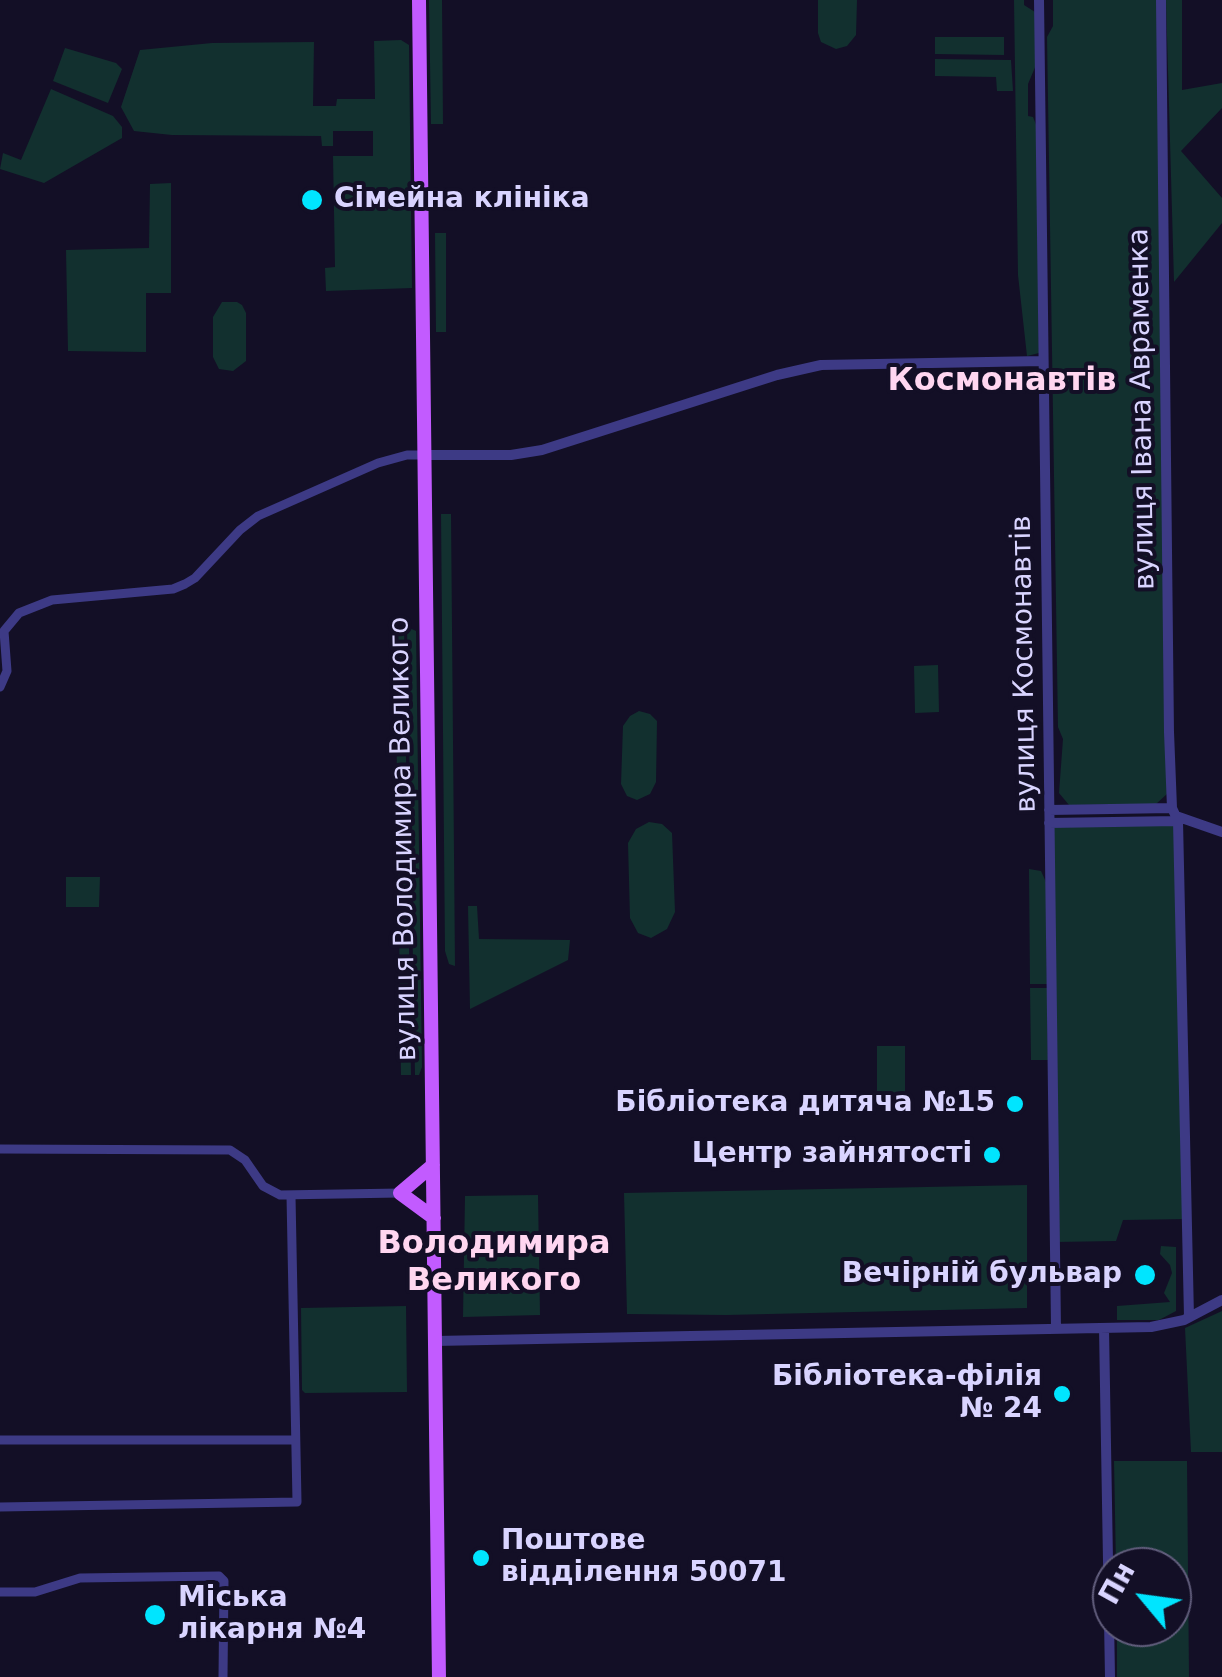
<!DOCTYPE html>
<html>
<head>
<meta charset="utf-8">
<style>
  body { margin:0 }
  #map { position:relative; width:1222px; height:1677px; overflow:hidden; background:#130f26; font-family:"DejaVu Sans",sans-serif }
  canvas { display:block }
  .north { position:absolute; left:1092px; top:1547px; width:100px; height:100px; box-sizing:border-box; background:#130f26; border:2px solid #625e7d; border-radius:50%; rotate:299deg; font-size:28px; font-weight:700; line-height:40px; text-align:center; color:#d9d4ff }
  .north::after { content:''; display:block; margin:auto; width:35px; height:45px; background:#00e5ff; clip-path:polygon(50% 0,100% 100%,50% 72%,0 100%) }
</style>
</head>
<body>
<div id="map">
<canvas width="1222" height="1677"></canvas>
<div class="north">Пн</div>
</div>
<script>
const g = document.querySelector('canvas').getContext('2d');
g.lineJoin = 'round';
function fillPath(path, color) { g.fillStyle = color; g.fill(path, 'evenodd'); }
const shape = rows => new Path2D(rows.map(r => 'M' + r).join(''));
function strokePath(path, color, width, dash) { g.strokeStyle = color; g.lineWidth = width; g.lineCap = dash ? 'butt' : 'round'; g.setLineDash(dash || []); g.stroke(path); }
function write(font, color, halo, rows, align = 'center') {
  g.font = font + ' "DejaVu Sans",sans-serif'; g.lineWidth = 8; g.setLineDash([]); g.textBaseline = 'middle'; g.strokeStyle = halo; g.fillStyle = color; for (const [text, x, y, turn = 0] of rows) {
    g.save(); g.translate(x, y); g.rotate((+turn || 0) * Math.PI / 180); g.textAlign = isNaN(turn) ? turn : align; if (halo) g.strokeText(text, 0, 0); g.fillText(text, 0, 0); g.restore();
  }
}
const green = shape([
  [429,0,442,0,443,124,431,124],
  [818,0,857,0,856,35,847,46,836,49,821,42,818,33],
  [1014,0,1024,0,1024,5,1035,12,1036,65,1028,84,1028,116,1033,117,1037,127,1039,353,1027,356,1018,275],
  [1053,0,1157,0,1167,794,1156,804,1069,805,1059,793,1063,739,1058,727,1047,37,1053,26],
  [1166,0,1182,0,1182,90,1222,83,1222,108,1181,151,1222,198,1222,223,1174,282],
  [935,37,1004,37,1004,55,935,54],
  [374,41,401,40,409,45,412,288,326,291,325,268,335,267,333,156,373,156,373,131,333,131,333,146,322,146,321,136,172,135,134,131,121,107,140,50,212,43,314,42,313,106,336,106,337,99,375,99],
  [65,48,116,63,122,69,108,103,53,81],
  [935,59,1011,60,1013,91,997,91,996,77,935,76],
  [51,89,113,116,122,127,122,138,44,183,0,169,3,153,21,160],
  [171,183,171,293,146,293,146,352,68,351,66,250,149,248,150,184],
  [435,233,446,233,446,332,436,332],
  [222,302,237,302,242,305,246,313,246,361,233,371,219,369,213,357,213,317],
  [441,514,451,514,455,966,449,964,445,951],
  [395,627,404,627,411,1075,401,1075],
  [407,627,416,631,422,1067,419,1075,415,1075],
  [938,665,939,712,915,713,914,666],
  [639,711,650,714,657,721,656,782,650,794,637,800,627,796,621,784,623,726,630,716],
  [1178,821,1187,1219,1123,1220,1116,1241,1055,1242,1049,823],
  [649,822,662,824,672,833,675,912,667,929,651,938,638,933,630,918,628,843,636,829],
  [1029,869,1041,871,1046,882,1047,984,1030,984],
  [66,877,100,877,99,907,66,907],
  [468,906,477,906,479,939,570,940,568,960,470,1009],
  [1030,988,1047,988,1048,1060,1031,1060],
  [877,1046,905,1046,905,1097,877,1097],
  [1027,1185,1027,1308,726,1315,627,1314,624,1193],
  [538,1195,540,1315,463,1317,465,1196],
  [1161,1246,1176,1247,1176,1311,1159,1320,1117,1320,1117,1306,1170,1302,1164,1293,1172,1273,1170,1265,1160,1254],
  [406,1306,407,1392,305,1393,302,1390,301,1308],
  [1222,1311,1222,1452,1191,1452,1185,1328],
  [1114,1461,1187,1461,1189,1677,1117,1677,1117,1627,1172,1627,1172,1567,1116,1567]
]);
const minor = shape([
  [0,687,7,671,4,631,19,613,52,600,173,589,185,584,195,578,240,530,258,516,378,463,407,455,424,455],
  [0,1149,230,1150,245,1160,263,1186,280,1195,400,1193],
  [0,1440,295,1440],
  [0,1507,297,1502,291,1196],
  [0,1592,35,1592,80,1578,219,1576,224,1581,223,1677]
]);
const tertiary = shape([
  [1039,0,1056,1327],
  [1161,0,1169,732,1172,808,1178,821,1189,1317],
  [424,455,511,455,542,450,777,375,821,365,1043,361],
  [1049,810,1172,808],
  [1176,816,1222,832],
  [1049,823,1178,821],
  [1104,1328,1110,1677],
  [435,1341,1151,1327,1184,1320,1222,1300]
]);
const primary = shape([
  [419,0,439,1677],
  [433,1165,400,1193,434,1218]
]);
const markers = [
  [312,200,12,"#00e5ff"],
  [1015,1104,10,"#00e5ff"],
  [992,1155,10,"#00e5ff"],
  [1145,1275,12,"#00e5ff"],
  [1062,1394,10,"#00e5ff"],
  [481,1558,10,"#00e5ff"],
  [155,1615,12,"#00e5ff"]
];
const poiNames = [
  ["Сімейна клініка",334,200,"left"],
  ["Бібліотека дитяча №15",995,1104],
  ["Центр зайнятості",972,1155],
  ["Вечірній бульвар",1122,1275],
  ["Бібліотека-філія",1042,1378],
  ["№ 24",1042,1410],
  ["Поштове",501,1542,"left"],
  ["відділення 50071",501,1574,"left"],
  ["Міська",178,1599,"left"],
  ["лікарня №4",178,1631,"left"]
];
const streetNames = [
  ["вулиця Івана Авраменка",1143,409,-91],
  ["вулиця Космонавтів",1025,664,-91],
  ["вулиця Володимира Великого",404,839,-91]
];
const quarterNames = [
  ["Космонавтів",1002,382],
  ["Володимира",494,1245],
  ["Великого",494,1282]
];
fillPath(green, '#12302f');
strokePath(minor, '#3d3a85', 9);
strokePath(tertiary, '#3d3a85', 10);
strokePath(primary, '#c25bff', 14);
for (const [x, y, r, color] of markers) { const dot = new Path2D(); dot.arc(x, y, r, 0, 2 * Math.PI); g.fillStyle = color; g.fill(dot); strokePath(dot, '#130f26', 4); }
write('bold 28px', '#d9d4ff', '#130f26', poiNames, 'right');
write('28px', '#d9d4ff', '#130f26', streetNames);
write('bold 32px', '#ffd6f0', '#130f26', quarterNames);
</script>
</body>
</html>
